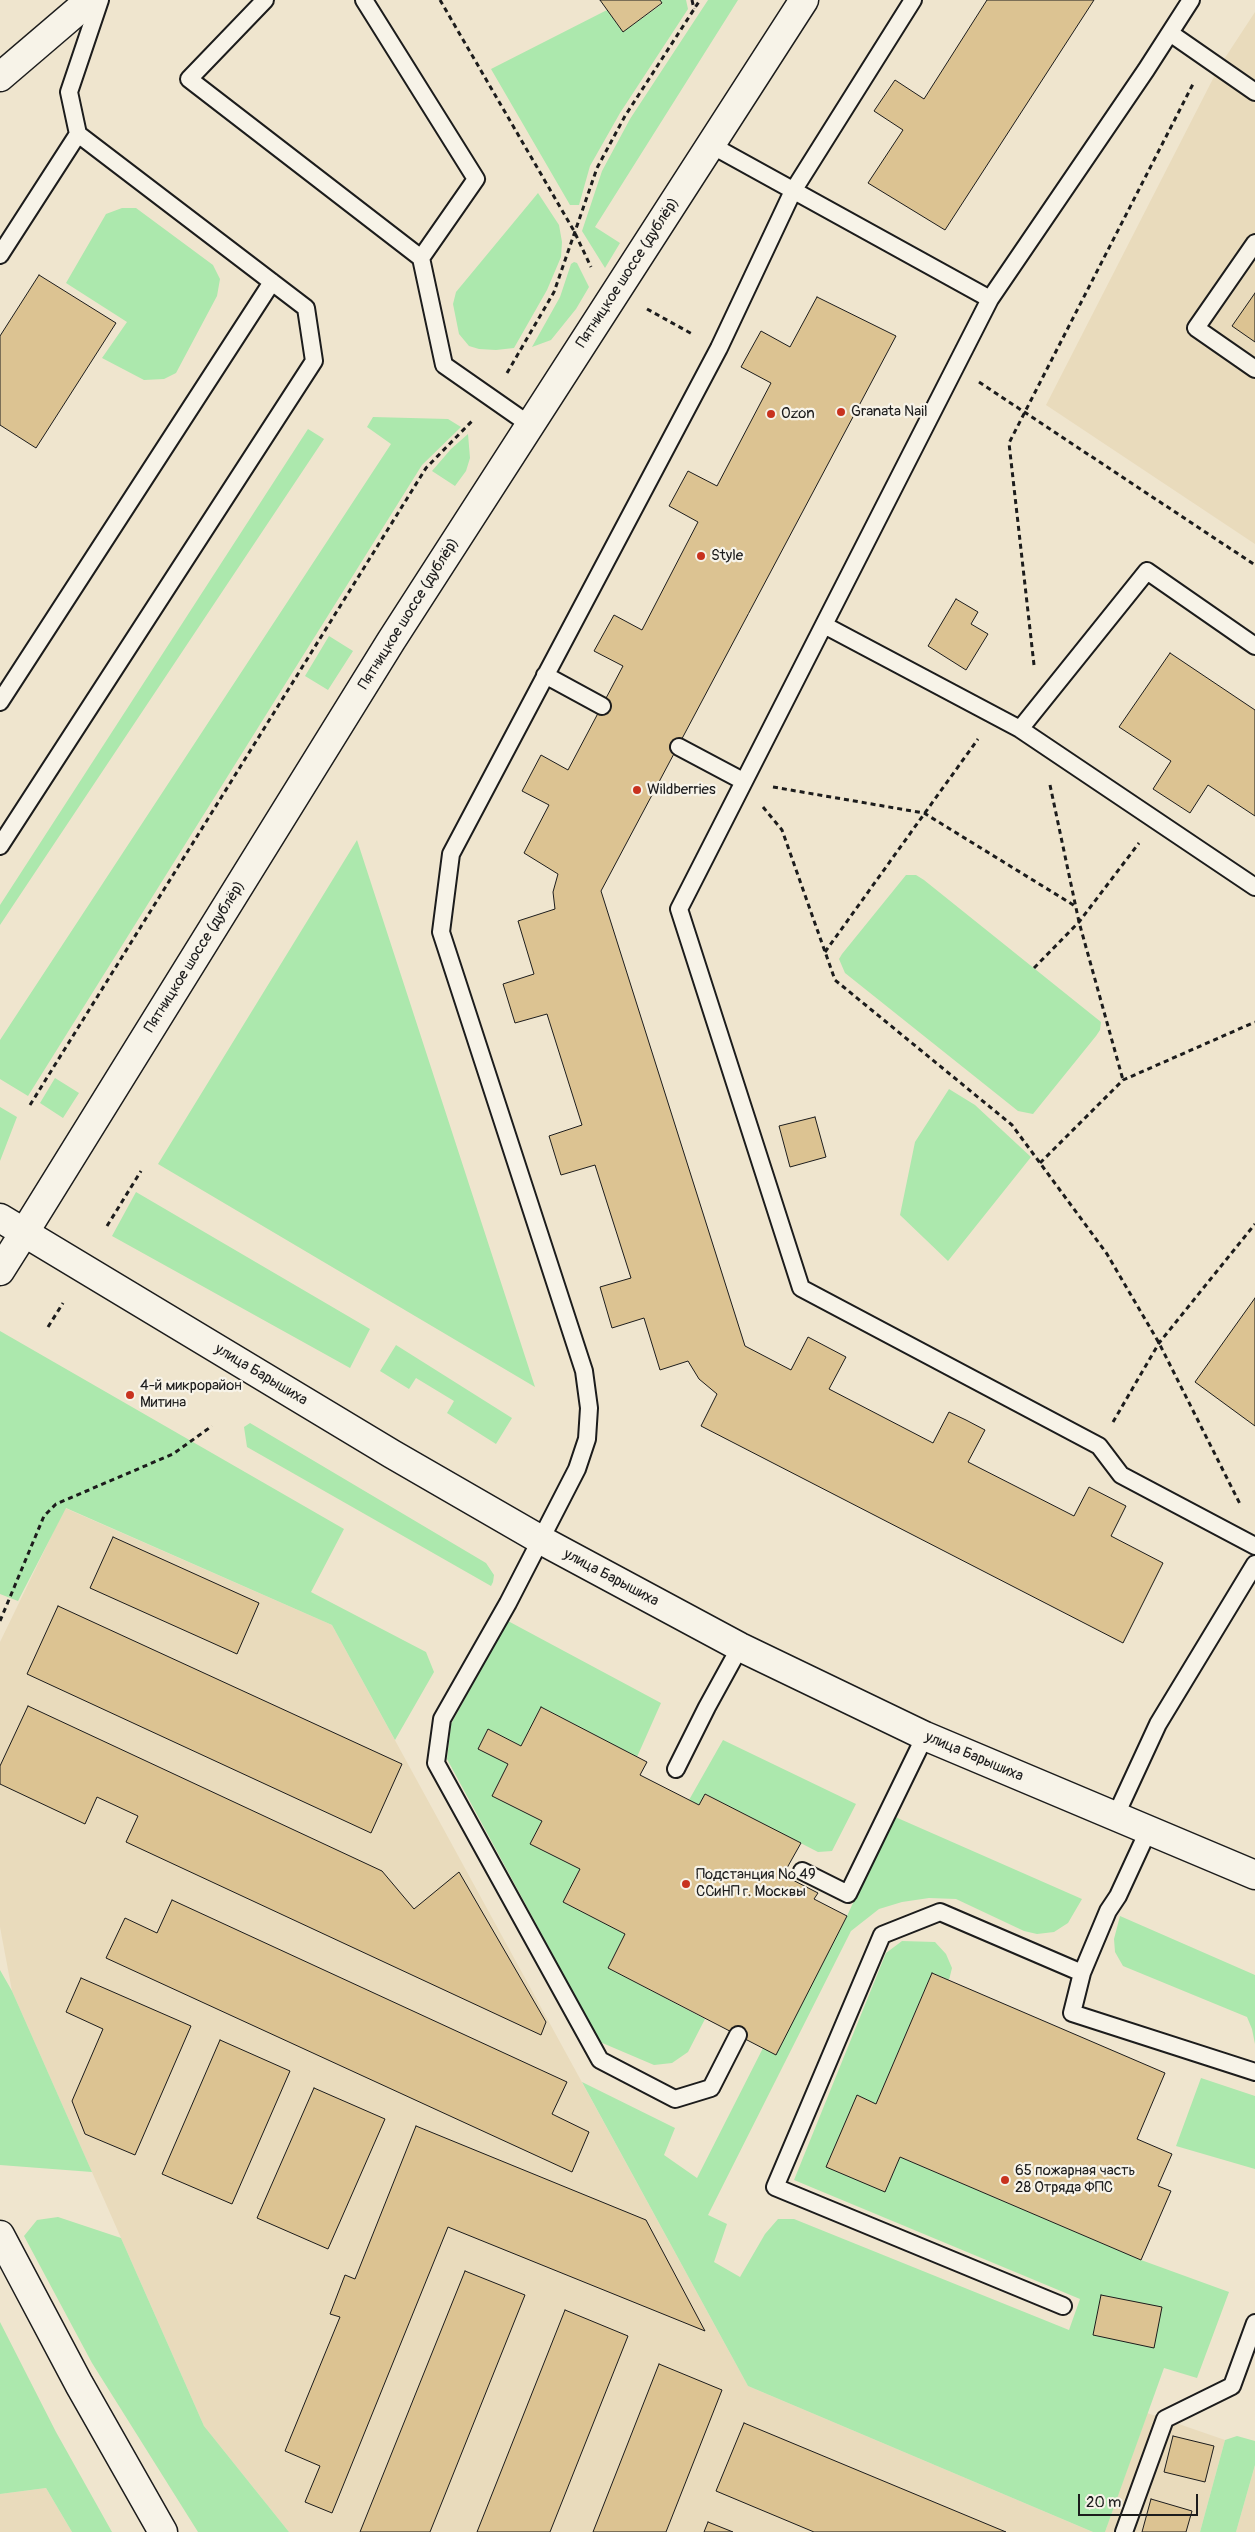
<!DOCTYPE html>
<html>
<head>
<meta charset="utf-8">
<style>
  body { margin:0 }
  #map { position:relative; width:1255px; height:2532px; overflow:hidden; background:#efe5ce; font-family:Pangolin,sans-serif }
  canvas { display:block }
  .scale { position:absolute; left:1078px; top:2494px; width:120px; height:22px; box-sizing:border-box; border:2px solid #1c1c1c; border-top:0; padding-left:6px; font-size:15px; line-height:18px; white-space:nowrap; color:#1c1c1c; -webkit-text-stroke:4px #f7f3e8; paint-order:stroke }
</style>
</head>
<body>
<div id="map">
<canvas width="1255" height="2532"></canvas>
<div class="scale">20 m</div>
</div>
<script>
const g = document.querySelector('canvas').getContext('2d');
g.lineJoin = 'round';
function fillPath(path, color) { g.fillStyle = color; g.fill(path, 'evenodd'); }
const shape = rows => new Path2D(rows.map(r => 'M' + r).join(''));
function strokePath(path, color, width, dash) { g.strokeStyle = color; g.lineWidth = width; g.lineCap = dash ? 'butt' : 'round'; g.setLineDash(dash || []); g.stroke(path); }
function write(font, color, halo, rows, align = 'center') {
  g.font = font + ' Pangolin,sans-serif'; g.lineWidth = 4.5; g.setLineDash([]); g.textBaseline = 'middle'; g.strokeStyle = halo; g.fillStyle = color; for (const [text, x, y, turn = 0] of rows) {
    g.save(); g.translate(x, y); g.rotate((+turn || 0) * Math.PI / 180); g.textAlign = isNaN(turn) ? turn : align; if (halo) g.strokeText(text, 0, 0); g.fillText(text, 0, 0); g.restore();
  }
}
const built = shape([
  [1255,12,1255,544,1046,405,1219,67],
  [65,1508,332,1625,748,2386,1093,2532,289,2532,204,2426,12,1991,0,1927,0,1642],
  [1147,2413,1225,2440,1200,2532,1105,2532],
  [1255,2465,1255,2532,1236,2532],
  [46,2488,72,2532,0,2532,0,2494]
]);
const green = shape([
  [660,0,686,0,688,9,620,113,590,166,579,205,570,205,491,69,607,10,623,32,662,4],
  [708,0,738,0,595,227,620,243,605,268,582,231,602,171,630,119],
  [538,193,559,225,562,242,561,257,547,290,514,348,496,350,479,349,469,346,459,334,453,304,456,292],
  [122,208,136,208,213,265,220,279,217,296,176,373,164,379,144,380,102,358,127,322,66,283,106,214],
  [574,262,577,263,589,287,576,309,551,340,532,347,560,297,571,264],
  [373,417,448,419,461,427,422,465,28,1096,0,1079,0,1040,391,444,367,427],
  [308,429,324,439,0,925,0,905],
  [468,434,470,458,466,471,455,486,432,471,451,449],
  [329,636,353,651,328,690,305,676],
  [357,840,535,1387,158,1164],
  [906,875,916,875,924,880,1101,1022,1100,1030,1096,1036,1033,1114,1018,1111,845,973,839,959,842,954],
  [55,1078,79,1093,63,1118,40,1103],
  [949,1089,975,1105,1031,1157,948,1261,900,1215,915,1142],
  [0,1107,17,1117,0,1161],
  [136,1192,370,1329,350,1368,112,1236],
  [0,1331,344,1529,311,1592,426,1652,434,1672,395,1740,332,1625,66,1508,18,1601,0,1594],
  [396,1345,512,1418,496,1444,447,1413,454,1401,416,1378,409,1389,380,1371],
  [250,1423,486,1563,494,1575,493,1582,491,1586,247,1447,244,1427],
  [508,1621,661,1703,637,1757,541,1707,521,1746,488,1729,478,1749,508,1764,492,1796,542,1821,530,1844,580,1869,563,1902,625,1934,608,1968,705,2019,688,2052,672,2063,654,2065,600,2042,447,1759,451,1724],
  [723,1740,856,1804,832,1851,818,1852,705,1794,699,1805,689,1800],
  [893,1816,1082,1899,1068,1923,1054,1932,1037,1934,1024,1931,956,1899,929,1898,902,1902,879,1909,851,1931,708,2215,727,2224,714,2262,740,2277,765,2234,778,2219,794,2219,1069,2330,1080,2299,794,2180,886,1953,902,1941,935,1942,946,1954,952,1968,949,1980,932,1973,876,2104,857,2095,885,2192,900,2157,1141,2260,1229,2292,1197,2378,1164,2368,1105,2532,1093,2532,748,2386,582,2082,675,2128,664,2155,697,2178,763,2048,776,2054,847,1916],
  [1120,1916,1255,1975,1255,2044,1252,2029,1247,2017,1123,1966,1115,1952,1114,1939],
  [0,1970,12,1991,92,2172,0,2165],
  [1201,2078,1255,2096,1255,2169,1176,2146],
  [58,2217,121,2238,204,2426,289,2532,198,2532,92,2363,24,2236,37,2220],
  [0,2322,56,2432,112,2532,72,2532,46,2488,0,2494],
  [1237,2436,1255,2441,1255,2465,1236,2532,1200,2532,1225,2440]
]);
const building = shape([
  [600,0,660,0,662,3,623,32,600,0],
  [987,0,1094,0,945,230,868,183,903,130,874,111,895,80,924,99,987,0],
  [39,275,116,323,36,448,0,425,0,336,39,275],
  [1255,293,1255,342,1232,326,1255,293],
  [817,297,896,336,601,891,745,1346,791,1370,808,1337,846,1357,829,1389,933,1443,949,1412,966,1420,985,1430,968,1462,1074,1516,1089,1487,1126,1506,1111,1536,1163,1563,1123,1643,701,1426,717,1394,699,1379,688,1361,660,1370,644,1318,612,1328,600,1287,631,1278,595,1165,561,1175,549,1136,582,1125,547,1014,515,1023,503,984,534,974,518,921,555,909,553,892,558,874,524,853,549,805,522,791,541,755,568,770,623,666,594,651,614,615,642,630,698,522,669,506,688,471,717,486,771,383,741,367,761,331,790,347,817,297],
  [956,599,978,612,971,624,988,634,966,670,928,646,956,599],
  [1170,653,1255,710,1255,816,1208,785,1190,813,1153,789,1171,761,1119,727,1170,653],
  [815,1117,826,1157,790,1167,779,1126,815,1117],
  [1255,1298,1255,1426,1195,1382,1255,1298],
  [113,1537,259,1603,237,1654,90,1588,113,1537],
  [58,1606,402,1764,371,1833,27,1674,58,1606],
  [28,1706,382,1871,414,1909,459,1872,546,2022,541,2035,126,1842,138,1816,97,1797,85,1824,0,1784,0,1766,28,1706],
  [541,1707,647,1762,640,1775,699,1805,705,1794,801,1843,783,1875,818,1893,814,1899,847,1916,776,2055,608,1968,625,1934,563,1902,580,1869,530,1844,542,1821,492,1796,508,1764,478,1749,488,1729,521,1746,541,1707],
  [172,1900,567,2082,552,2114,589,2132,572,2172,106,1958,125,1918,157,1933,172,1900],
  [932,1973,1165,2073,1137,2139,1172,2154,1158,2186,1171,2191,1141,2260,900,2157,885,2192,826,2167,857,2095,876,2104,932,1973],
  [81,1978,191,2026,135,2155,85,2134,72,2101,103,2029,66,2012,81,1978],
  [220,2040,290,2071,232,2204,162,2174,220,2040],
  [314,2088,385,2119,328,2249,257,2218,314,2088],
  [416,2126,646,2220,705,2331,448,2227,332,2513,305,2502,320,2466,285,2451,340,2317,330,2314,345,2275,355,2279,416,2126],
  [465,2271,525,2295,430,2532,360,2532,465,2271],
  [1101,2295,1162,2307,1154,2348,1093,2335,1101,2295],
  [565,2310,628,2336,550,2532,477,2532,565,2310],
  [659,2364,722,2390,666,2532,593,2532,659,2364],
  [744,2423,1006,2532,814,2532,716,2491,744,2423],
  [1173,2436,1214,2446,1205,2482,1164,2472,1173,2436],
  [1151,2499,1192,2511,1186,2532,1142,2532,1151,2499],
  [708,2522,733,2532,704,2532,708,2522]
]);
const path = shape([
  [440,0,574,231,591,267],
  [692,0,694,9],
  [647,309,694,335],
  [507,373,554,292,597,168,625,116,700,0],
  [979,382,1255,565],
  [1034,665,1009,443,1193,84],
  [1050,785,1079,922,1123,1080],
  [773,787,924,813,1075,906],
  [763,807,782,830,835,980,1012,1125,1107,1254,1159,1343,1240,1504],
  [825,952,978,739],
  [1034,968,1079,922,1139,843],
  [30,1105,426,468,473,420],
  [1040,1163,1123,1080,1255,1022],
  [107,1226,141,1171],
  [48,1327,63,1303],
  [1113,1422,1159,1343,1255,1224],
  [0,1621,44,1516,56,1504,173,1454,212,1426]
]);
const lane = shape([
  [265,0,189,79,421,258,444,365,530,425],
  [364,0,476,179,421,258],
  [1170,33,1255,92],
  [711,145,990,299,679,909,801,1288,1099,1446,1121,1475,1255,1546],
  [1255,243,1196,328,1255,369],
  [0,255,78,134],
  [990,299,1146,70,1191,0],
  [824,625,1020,729,1255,887],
  [545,675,602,706],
  [0,702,272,282],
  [1020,729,1147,571,1255,646],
  [679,747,743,781],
  [0,846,314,361,306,308,78,134,69,92,100,0],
  [676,1769,707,1707,740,1647],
  [1115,1817,1158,1724,1255,1564],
  [1148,1831,1118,1896,1108,1911,1082,1973,1072,2013,1255,2072],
  [802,1871,848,1894,925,1736],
  [738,2035,711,2088,675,2099,600,2060,436,1763,442,1719,508,1603,577,1469,587,1439,589,1408,584,1371,441,932,451,854,719,348,793,191,913,0],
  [1063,2306,775,2187,882,1935,940,1912,1082,1973],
  [1124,2532,1165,2419,1232,2386,1255,2323]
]);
const street = shape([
  [24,1233,391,641,804,0]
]);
const secondary = shape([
  [0,1218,392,1454,541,1540,740,1647,925,1736,1255,1875],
  [0,1271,24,1233],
  [0,2235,79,2384,163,2532]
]);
const primary = shape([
  [0,77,90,0]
]);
const markers = [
  [841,412,5,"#c8321e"],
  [771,414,5,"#c8321e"],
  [701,556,5,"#c8321e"],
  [637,790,5,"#c8321e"],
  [130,1395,5,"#c8321e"],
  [686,1884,5,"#c8321e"],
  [1005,2180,5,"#c8321e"]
];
const streetNames = [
  ["Пятницкое шоссе (дублёр)",628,273,-57],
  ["Пятницкое шоссе (дублёр)",409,614,-58],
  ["Пятницкое шоссе (дублёр)",195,957,-58],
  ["улица Барышиха",261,1375,31],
  ["улица Барышиха",611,1578,28],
  ["улица Барышиха",974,1757,23]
];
const poiNames = [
  ["Granata Nail",851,412],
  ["Ozon",781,414],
  ["Style",711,556],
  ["Wildberries",647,790],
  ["4-й микрорайон",140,1386],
  ["Митина",140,1403],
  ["Подстанция № 49",696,1875],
  ["ССиНП г. Москвы",696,1892],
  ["65 пожарная часть",1015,2171],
  ["28 Отряда ФПС",1015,2188]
];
fillPath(built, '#e9dbbc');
fillPath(green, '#ace8ad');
fillPath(building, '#dcc392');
strokePath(building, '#1c1c1c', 1);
strokePath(lane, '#1c1c1c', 20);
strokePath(street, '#1c1c1c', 31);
strokePath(secondary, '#1c1c1c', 31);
strokePath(primary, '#1c1c1c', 31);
strokePath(path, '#1c1c1c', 3, [5, 4]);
strokePath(lane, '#f7f3e8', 16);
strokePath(street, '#f7f3e8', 28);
strokePath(secondary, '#f7f3e8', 28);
strokePath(primary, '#f7f3e8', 28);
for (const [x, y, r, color] of markers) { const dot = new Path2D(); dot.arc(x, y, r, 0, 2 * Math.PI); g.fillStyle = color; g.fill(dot); strokePath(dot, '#f7f3e8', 2); }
write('15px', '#1c1c1c', '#f7f3e8', streetNames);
write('15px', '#1c1c1c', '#f7f3e8', poiNames, 'left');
</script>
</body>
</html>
